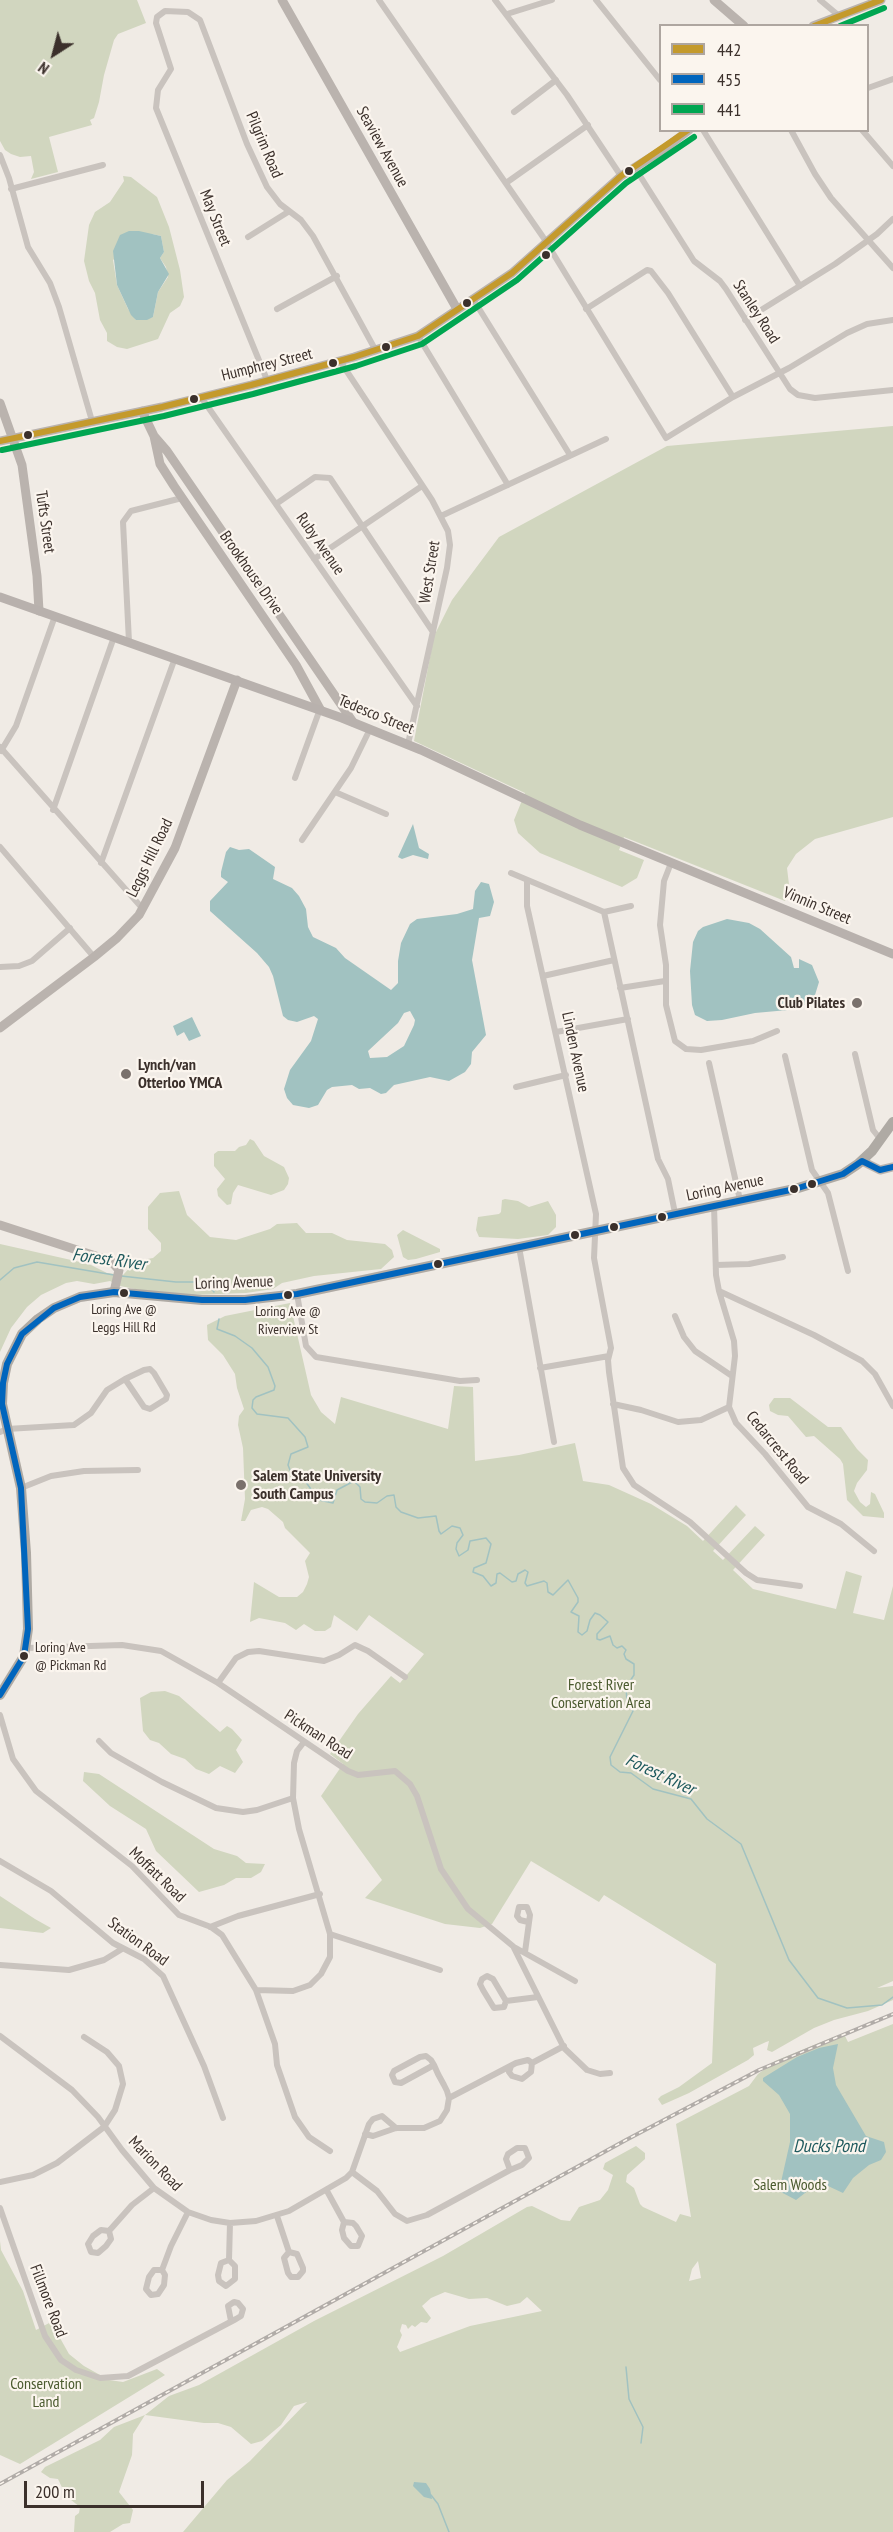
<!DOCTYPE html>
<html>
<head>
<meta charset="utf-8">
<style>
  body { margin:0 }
  #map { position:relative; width:893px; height:2532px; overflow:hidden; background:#f0ebe5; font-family:"PT Sans Narrow",sans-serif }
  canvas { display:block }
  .legend { position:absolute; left:659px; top:24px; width:210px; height:108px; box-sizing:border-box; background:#fbf5ee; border:2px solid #aea6a0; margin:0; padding:8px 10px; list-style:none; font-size:18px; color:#3b302b }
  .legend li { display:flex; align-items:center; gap:12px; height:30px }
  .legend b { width:30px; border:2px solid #aea6a0 }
  .north { position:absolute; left:24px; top:24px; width:60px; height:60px; -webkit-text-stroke:4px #fbf5ee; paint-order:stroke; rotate:216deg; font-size:16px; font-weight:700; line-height:24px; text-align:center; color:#3b302b }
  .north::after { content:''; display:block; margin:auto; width:21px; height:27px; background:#3b302b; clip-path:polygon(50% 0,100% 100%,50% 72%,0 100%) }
  .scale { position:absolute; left:24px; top:2481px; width:180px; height:27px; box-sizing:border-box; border:3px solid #3b302b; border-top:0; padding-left:8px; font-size:18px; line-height:21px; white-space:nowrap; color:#3b302b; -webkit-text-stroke:4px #fbf5ee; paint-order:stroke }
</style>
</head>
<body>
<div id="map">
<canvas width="893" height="2532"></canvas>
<ul class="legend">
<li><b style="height:8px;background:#c49a2c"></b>442</li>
<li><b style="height:8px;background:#0065bd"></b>455</li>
<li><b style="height:8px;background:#00a651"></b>441</li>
</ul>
<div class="north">N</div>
<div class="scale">200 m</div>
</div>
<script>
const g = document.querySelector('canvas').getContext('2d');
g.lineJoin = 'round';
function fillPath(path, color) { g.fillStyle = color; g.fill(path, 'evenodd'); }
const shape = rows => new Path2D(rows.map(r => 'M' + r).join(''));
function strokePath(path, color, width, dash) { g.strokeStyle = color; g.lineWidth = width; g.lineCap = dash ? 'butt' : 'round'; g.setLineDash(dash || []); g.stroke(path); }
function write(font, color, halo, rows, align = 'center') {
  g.font = font + ' "PT Sans Narrow",sans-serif'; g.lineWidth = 4.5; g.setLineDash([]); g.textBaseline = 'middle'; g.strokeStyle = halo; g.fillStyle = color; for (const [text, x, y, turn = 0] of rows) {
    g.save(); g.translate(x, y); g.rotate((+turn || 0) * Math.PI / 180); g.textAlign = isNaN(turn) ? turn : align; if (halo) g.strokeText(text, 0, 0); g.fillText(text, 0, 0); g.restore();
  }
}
const green = shape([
  [0,0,137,0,146,23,118,34,114,40,104,75,99,102,94,118,90,120,92,125,49,137,58,172,31,179,34,172,31,156,20,157,11,154,5,150,0,141],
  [123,176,131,177,157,197,169,227,180,270,184,297,180,306,170,313,158,339,127,349,117,347,107,341,107,333,100,320,95,293,89,281,84,261,89,225,95,212,110,202,124,181],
  [152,234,161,236,164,252,160,258,166,267,168,277,158,292,153,317,136,320,128,309,117,285,113,260],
  [893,426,893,817,815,839,796,854,787,868,790,893,785,901,624,837,619,850,644,860,637,878,622,887,540,853,518,833,514,820,525,793,414,741,434,636,452,600,499,537,667,446],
  [250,1139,254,1141,264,1156,284,1167,289,1178,288,1184,284,1190,271,1195,238,1185,233,1193,231,1204,227,1205,218,1196,217,1189,225,1179,214,1166,214,1154,218,1151,235,1151,239,1147,246,1145],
  [179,1191,187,1215,210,1237,236,1240,270,1229,277,1224,297,1223,306,1233,332,1233,347,1240,385,1244,392,1250,394,1257,381,1269,314,1276,282,1283,273,1289,246,1293,192,1295,140,1290,120,1286,110,1281,94,1284,77,1281,66,1283,41,1295,27,1307,11,1328,0,1352,0,1244,89,1264,107,1273,123,1275,136,1261,153,1258,161,1251,161,1243,148,1229,148,1207,160,1193],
  [505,1199,518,1201,529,1207,548,1201,556,1215,556,1227,548,1235,518,1239,479,1237,476,1230,478,1217,499,1214,501,1212,502,1200],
  [403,1230,440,1249,440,1252,416,1259,408,1260,403,1257,397,1235],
  [290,1303,311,1395,321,1412,335,1424,341,1397,448,1429,454,1386,473,1387,475,1461,519,1455,575,1443,583,1481,609,1485,651,1504,687,1526,703,1541,736,1505,746,1515,713,1551,723,1560,755,1526,765,1535,733,1570,753,1589,836,1609,846,1571,862,1576,853,1613,884,1620,893,1586,893,1981,877,1988,893,1986,893,2000,868,2011,834,2020,814,2028,772,2052,767,2050,769,2041,766,2042,753,2048,754,2055,748,2060,689,2093,662,2105,658,2099,661,2096,679,2087,712,2063,716,1964,604,1895,599,1902,531,1861,492,1924,480,1928,445,1924,365,1898,382,1880,321,1796,343,1764,330,1754,358,1714,391,1676,400,1683,424,1654,369,1615,357,1631,334,1615,331,1627,325,1631,315,1631,304,1624,296,1630,285,1623,259,1618,250,1622,254,1582,279,1597,297,1597,303,1592,307,1584,309,1577,305,1561,310,1553,285,1528,283,1522,268,1509,262,1507,251,1510,245,1521,241,1521,245,1499,243,1448,238,1425,239,1416,244,1409,237,1388,235,1374,223,1355,208,1340,207,1325,225,1316],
  [774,1398,790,1398,828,1427,841,1427,857,1449,868,1460,867,1470,857,1483,854,1491,860,1502,866,1507,870,1504,871,1492,875,1494,884,1513,884,1518,863,1516,847,1500,843,1464,840,1459,814,1436,806,1437,788,1416,778,1415,770,1411,769,1405],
  [165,1691,179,1696,220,1732,227,1726,232,1729,242,1740,236,1750,243,1762,235,1773,220,1766,209,1774,196,1769,185,1759,171,1754,159,1743,150,1740,143,1731,140,1698,151,1692],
  [84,1772,99,1774,214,1849,237,1856,246,1863,265,1864,261,1872,251,1878,236,1878,224,1885,199,1892,156,1851,146,1829,110,1806,83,1781],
  [0,1896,35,1919,51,1928,43,1933,0,1928],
  [893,2024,893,2532,183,2532,227,2480,250,2461,307,2402,294,2406,281,2425,262,2441,251,2444,231,2427,218,2423,204,2423,145,2415,133,2434,132,2455,119,2492,133,2510,130,2523,123,2524,110,2532,74,2532,75,2516,79,2513,80,2507,66,2496,58,2479,50,2478,41,2472,45,2467,100,2440,114,2427,145,2415,169,2396,199,2385,314,2321,443,2256,527,2207,532,2206,561,2220,570,2221,579,2207,600,2200,608,2190,613,2175,603,2169,605,2163,636,2146,645,2153,645,2159,627,2175,626,2182,634,2188,640,2204,643,2207,676,2222,680,2214,691,2217,676,2124,749,2086,758,2074,775,2061,836,2036,844,2034,848,2042],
  [698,2261,701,2278,689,2281,692,2269],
  [445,2292,469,2299,487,2298,507,2306,520,2303,527,2297,542,2311,470,2326,400,2352,397,2347,402,2335,400,2331,402,2324,406,2325,408,2329,412,2325,415,2327,421,2322,427,2323,431,2318,422,2306,431,2298],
  [0,2241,1,2250,23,2291,36,2330,51,2322,69,2354,84,2366,109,2380,123,2382,157,2369,165,2375,20,2464,0,2455]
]);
const water = shape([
  [129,231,139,231,161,236,164,252,160,258,169,274,158,292,153,317,147,320,136,320,131,315,117,285,113,251,120,235],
  [413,824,419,848,429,854,428,859,413,855,402,859,398,857],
  [230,847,239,850,249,849,275,867,273,879,292,888,299,896,306,909,308,927,313,937,336,948,345,958,391,990,398,983,398,961,401,943,410,924,417,919,457,914,473,909,475,891,481,882,489,884,494,902,490,916,479,918,472,960,486,1035,472,1052,471,1064,465,1072,449,1081,430,1077,394,1085,386,1093,381,1094,370,1088,359,1089,352,1085,332,1087,327,1090,318,1105,309,1108,293,1105,287,1098,284,1089,290,1070,311,1041,318,1019,314,1016,297,1022,288,1020,283,1016,273,976,269,967,257,953,210,911,210,901,228,882,221,877,221,872,226,852],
  [410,1011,415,1020,414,1025,404,1046,387,1057,370,1058,368,1051,398,1023,404,1013],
  [727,919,749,923,760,929,791,957,794,968,799,968,799,959,812,965,819,982,815,995,808,1004,788,1010,755,1013,722,1020,707,1021,695,1015,692,1005,690,971,693,942,698,931,703,927],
  [192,1017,201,1036,189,1041,184,1032,177,1036,173,1026],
  [838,2044,833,2068,836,2085,866,2136,884,2142,886,2152,881,2160,869,2165,853,2178,843,2193,828,2186,814,2186,796,2200,779,2191,790,2142,790,2114,779,2095,763,2081,763,2078,797,2057,819,2048],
  [414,2482,426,2483,430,2489,432,2499,424,2497,413,2486]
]);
const stream = shape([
  [121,1276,176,1282,206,1282,214,1292],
  [0,1280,14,1268,37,1262,114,1275],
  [219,1319,217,1329,235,1336,252,1348,268,1367,275,1386,274,1390,256,1397,253,1400,252,1408,257,1414,288,1418,305,1437,308,1447,291,1454,288,1465,292,1475,305,1481,319,1500,333,1503,337,1490,354,1481,360,1487,361,1499,365,1502,377,1503,387,1496,394,1495,396,1507,401,1512,418,1518,436,1516,439,1531,441,1534,452,1526,460,1528,463,1535,457,1543,456,1549,459,1556,468,1550,470,1541,486,1538,491,1544,486,1563,474,1568,473,1572,483,1576,491,1586,496,1583,497,1574,500,1573,512,1582,516,1581,518,1574,525,1570,528,1572,525,1583,527,1586,544,1581,547,1583,548,1592,553,1595,568,1580,578,1598,578,1602,571,1612,579,1616,578,1632,582,1635,587,1631,590,1620,595,1613,600,1615,608,1622,597,1634,597,1639,600,1640,610,1636,613,1645,617,1648,622,1646,626,1650,624,1654,626,1659,634,1664,634,1675,626,1687,627,1702,633,1711,610,1757,611,1765,620,1772,631,1773,653,1789,691,1799,707,1819,741,1844,789,1960,818,1998,847,2008,882,2005,893,1997],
  [626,2367,629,2399,643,2427,641,2443],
  [431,2495,438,2504,449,2532]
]);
const street = shape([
  [379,0,543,237,666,438,733,397,789,368,847,333,867,324,893,320],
  [495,0,567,95,621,176],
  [596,0,660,80],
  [820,0,838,15],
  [507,14,552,0],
  [868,88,893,79],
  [514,112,556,80],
  [703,130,800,286],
  [791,130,815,174,831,198,893,268],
  [862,130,893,166],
  [0,155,9,178,28,247,50,283,59,307,92,421],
  [635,168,694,261,720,281,726,289,790,389,798,395,815,398,893,390],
  [506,183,588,125],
  [11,189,103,165],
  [248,237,288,212],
  [473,299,570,455],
  [277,309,337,276],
  [586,309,647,270,651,271,668,293,733,397],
  [745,320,835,264,877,234,893,219],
  [418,336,508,485],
  [340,361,432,500,448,531,450,545,447,568,408,744],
  [267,380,156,108,158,90,171,69,156,23,157,17,165,11,188,12,200,20,247,144,267,187,280,204,301,220,313,236,376,351],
  [201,397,417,706],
  [276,504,315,477,330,478,433,632],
  [441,516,606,439],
  [314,559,422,486],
  [129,642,123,522,131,511,182,498],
  [0,747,143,909],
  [1,751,16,726,55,616],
  [295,778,320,709],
  [335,792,386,814],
  [53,810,114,637],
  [302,840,351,768,370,729],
  [0,847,94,957],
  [101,863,175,658],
  [671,863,664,881,660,925,666,965,666,1005,675,1041,686,1049,701,1050,753,1041,777,1031],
  [511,873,604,912,631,906],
  [527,880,527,906,596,1214,594,1258,611,1348,608,1360,609,1372,623,1468,634,1485,690,1522,746,1573,757,1580,800,1586],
  [604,912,658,1159,668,1179,675,1213],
  [0,967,19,966,32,961,70,928],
  [543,976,614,960],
  [620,988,665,981],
  [556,1032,628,1019],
  [855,1054,873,1130,881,1140],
  [785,1056,812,1170,828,1193,848,1271],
  [709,1063,740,1200],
  [516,1087,566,1075],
  [714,1205,716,1275,719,1291,814,1335,862,1361,875,1374,893,1406],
  [519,1247,554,1442],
  [716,1265,749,1264,783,1257],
  [719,1291,734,1341,735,1356,729,1407,736,1423,765,1454,808,1507,841,1524,874,1551],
  [297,1294,306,1346,316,1357,460,1381,477,1380],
  [675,1316,684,1337,695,1351,732,1376],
  [540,1368,609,1356],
  [613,1404,641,1410,678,1422,701,1420,729,1407],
  [0,1432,7,1429,74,1425,91,1413,107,1390,125,1379,144,1370,150,1369,154,1373,167,1395,166,1399,150,1409,144,1407,125,1379],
  [21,1488,51,1476,84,1471,138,1470],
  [27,1648,122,1645,161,1651,218,1683,348,1771,358,1775,395,1771,410,1784,417,1796,441,1869,468,1909,514,1947,575,1981],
  [218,1683,236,1658,248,1652,259,1651,324,1661,339,1655,355,1645,368,1651,405,1677],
  [0,1715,13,1759,36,1791,132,1866,179,1915,211,1927,222,1935,256,1990,275,2044,277,2065,295,2117,309,2137,330,2151],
  [99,1741,111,1753,162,1782,216,1808,243,1812,257,1810,293,1798],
  [304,1742,297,1751,294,1763,293,1798,299,1829,330,1934,440,1970],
  [0,1861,51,1891,113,1943,144,1959,163,1976,204,2066,223,2118],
  [210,1927,238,1916,320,1894],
  [514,1948,564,2048,587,2070,600,2074,610,2073],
  [525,1952,530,1915,527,1907,519,1907,517,1916,520,1920,528,1922],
  [0,1965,69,1970,104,1960,122,1949],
  [256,1990,293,1991,310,1985,321,1974,330,1957,330,1934],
  [506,2001,493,1979,487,1976,482,1979,480,1984,483,1990,494,2008,504,2007,506,2001,538,1997],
  [0,2036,72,2090,98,2117,122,2150,154,2188,188,2212,211,2220,230,2223,256,2221,289,2211,346,2178,352,2172,369,2124,373,2119,382,2116,396,2128],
  [511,2066,509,2072,512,2076,522,2079,531,2072,532,2063],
  [449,2098,516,2063,528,2060,532,2063,564,2046],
  [365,2134,373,2136,396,2128,424,2128,440,2121,447,2110,449,2098,447,2091,444,2085,438,2074,434,2065,431,2060,426,2056,420,2057,394,2071,392,2075,395,2082,401,2083,434,2065],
  [352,2172,377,2191,395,2214,407,2221,427,2215,510,2170,506,2159,508,2154,517,2148,525,2148,529,2158,522,2165,510,2170],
  [0,2182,33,2175,57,2163,104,2127,115,2110,123,2084,119,2066,107,2052,84,2037],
  [327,2191,344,2222,342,2230,344,2238,351,2246,358,2246,362,2236,356,2226,353,2223,344,2222],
  [0,2208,45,2336,61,2360,76,2370,100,2378,128,2376,236,2319,241,2316,243,2309,238,2303,234,2302,228,2306,231,2321],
  [277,2216,289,2252,284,2258,288,2273,291,2277,298,2277,303,2271,303,2268,297,2254,289,2252],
  [109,2231,111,2239,106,2246,98,2253,91,2252,88,2244,93,2236,101,2230,109,2231,132,2205,154,2188],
  [229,2260,235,2266,235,2279,226,2286,219,2281,218,2275,221,2263,229,2260,230,2223],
  [162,2270,154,2270,149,2277,146,2289,151,2295,158,2294,164,2285,165,2275,162,2270,171,2246,188,2212]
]);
const secondary = shape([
  [282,0,457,309],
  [714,0,744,26],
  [813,26,881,0],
  [0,403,22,465,37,576,39,611],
  [142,411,154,436,167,451,353,722],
  [154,436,160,464,174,486,296,665,320,709],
  [0,441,162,407,251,385,354,357,418,336,512,273,621,176,664,149,689,130],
  [0,1028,94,957,117,938,139,915,175,848,237,680],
  [862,1161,880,1170,893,1167],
  [0,1225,111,1261,119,1270,114,1292]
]);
const primary = shape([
  [0,597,342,718,421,750,580,825,893,954]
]);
const highway = shape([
  [0,1695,24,1656,28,1629,26,1553,21,1488,2,1404,3,1383,7,1364,22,1334,38,1319,54,1308,80,1297,114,1292,202,1300,245,1300,297,1294,795,1189,843,1174,858,1164,872,1151,893,1122]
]);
const rail = shape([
  [0,2484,626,2140,759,2070,893,2014]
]);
const bus1 = shape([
  [814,26,881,0],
  [0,441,162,407,251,385,354,357,418,336,512,273,621,176,688,130]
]);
const bus2 = shape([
  [0,1695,24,1656,28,1629,21,1488,2,1404,3,1383,7,1364,22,1334,54,1308,80,1297,114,1292,202,1300,245,1300,297,1294,795,1189,843,1174,862,1161,880,1170,893,1167]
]);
const bus3 = shape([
  [840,26,884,8],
  [2,450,164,416,253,394,356,366,422,344,517,280,626,183,694,137]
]);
const markers = [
  [629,171,5,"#3b302b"],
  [546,255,5,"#3b302b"],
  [467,303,5,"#3b302b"],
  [386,347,5,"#3b302b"],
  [333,363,5,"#3b302b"],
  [194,399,5,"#3b302b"],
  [28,435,5,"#3b302b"],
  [857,1003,6,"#7a716c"],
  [126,1074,6,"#7a716c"],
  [812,1184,5,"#3b302b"],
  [794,1189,5,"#3b302b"],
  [662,1217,5,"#3b302b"],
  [614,1227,5,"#3b302b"],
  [575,1235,5,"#3b302b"],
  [438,1264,5,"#3b302b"],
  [124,1293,5,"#3b302b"],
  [288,1295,5,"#3b302b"],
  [241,1485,6,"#7a716c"],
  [24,1656,5,"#3b302b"]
];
const busNames = [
  ["Loring Ave @",124,1310],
  ["Leggs Hill Rd",124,1328],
  ["Loring Ave @",288,1312],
  ["Riverview St",288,1330],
  ["Loring Ave",35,1648,"left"],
  ["@ Pickman Rd",35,1666,"left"]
];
const streetNames = [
  ["Pilgrim Road",264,145,67],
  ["Seaview Avenue",382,147,61],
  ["May Street",215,218,68],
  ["Stanley Road",756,312,57],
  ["Humphrey Street",267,365,-14],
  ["Tufts Street",45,522,82],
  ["Ruby Avenue",320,544,55],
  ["West Street",430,572,-81],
  ["Brookhouse Drive",251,573,55],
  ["Tedesco Street",376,715,22],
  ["Leggs Hill Road",150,858,-64],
  ["Vinnin Street",817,906,23],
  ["Linden Avenue",575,1052,78],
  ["Loring Avenue",725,1188,-12],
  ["Loring Avenue",234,1283,-2],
  ["Cedarcrest Road",777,1448,51],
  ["Pickman Road",318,1735,33],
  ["Moffatt Road",157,1875,44],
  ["Station Road",138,1942,36],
  ["Marion Road",155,2164,46],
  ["Fillmore Road",48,2301,69]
];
const poiNames = [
  ["Club Pilates",845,1003,"right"],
  ["Lynch/van",138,1065],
  ["Otterloo YMCA",138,1083],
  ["Salem State University",253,1476],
  ["South Campus",253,1494]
];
const parkNames = [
  ["Forest River",601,1685],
  ["Conservation Area",601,1703],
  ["Salem Woods",790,2185],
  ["Conservation",46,2384],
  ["Land",46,2402]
];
const waterNames = [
  ["Forest River",109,1260,8],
  ["Forest River",660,1775,25],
  ["Ducks Pond",829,2147]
];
fillPath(green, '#d1d6bf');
fillPath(water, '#a1c2c1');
strokePath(stream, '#a1c2c1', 1.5);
strokePath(street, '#c9c3be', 6);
strokePath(secondary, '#bab3ae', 9);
strokePath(primary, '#b8b1ad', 9);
strokePath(highway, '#afaaa4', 10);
strokePath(rail, '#b1aca8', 4);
strokePath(rail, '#fbf5ee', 1.5, [4.5]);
strokePath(bus1, '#c49a2c', 6);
strokePath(bus2, '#0065bd', 6);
strokePath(bus3, '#00a651', 6);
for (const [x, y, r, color] of markers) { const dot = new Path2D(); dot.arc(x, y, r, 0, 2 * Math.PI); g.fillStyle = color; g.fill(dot); strokePath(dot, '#fbf5ee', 2); }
write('14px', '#3b302b', '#fbf5ee', busNames);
write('16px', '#3b302b', '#fbf5ee', streetNames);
write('bold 16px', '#3b302b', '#fbf5ee', poiNames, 'left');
write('16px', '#4a5a2e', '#fbf5ee', parkNames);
write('italic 18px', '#1f5a5e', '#fbf5ee', waterNames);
</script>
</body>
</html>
